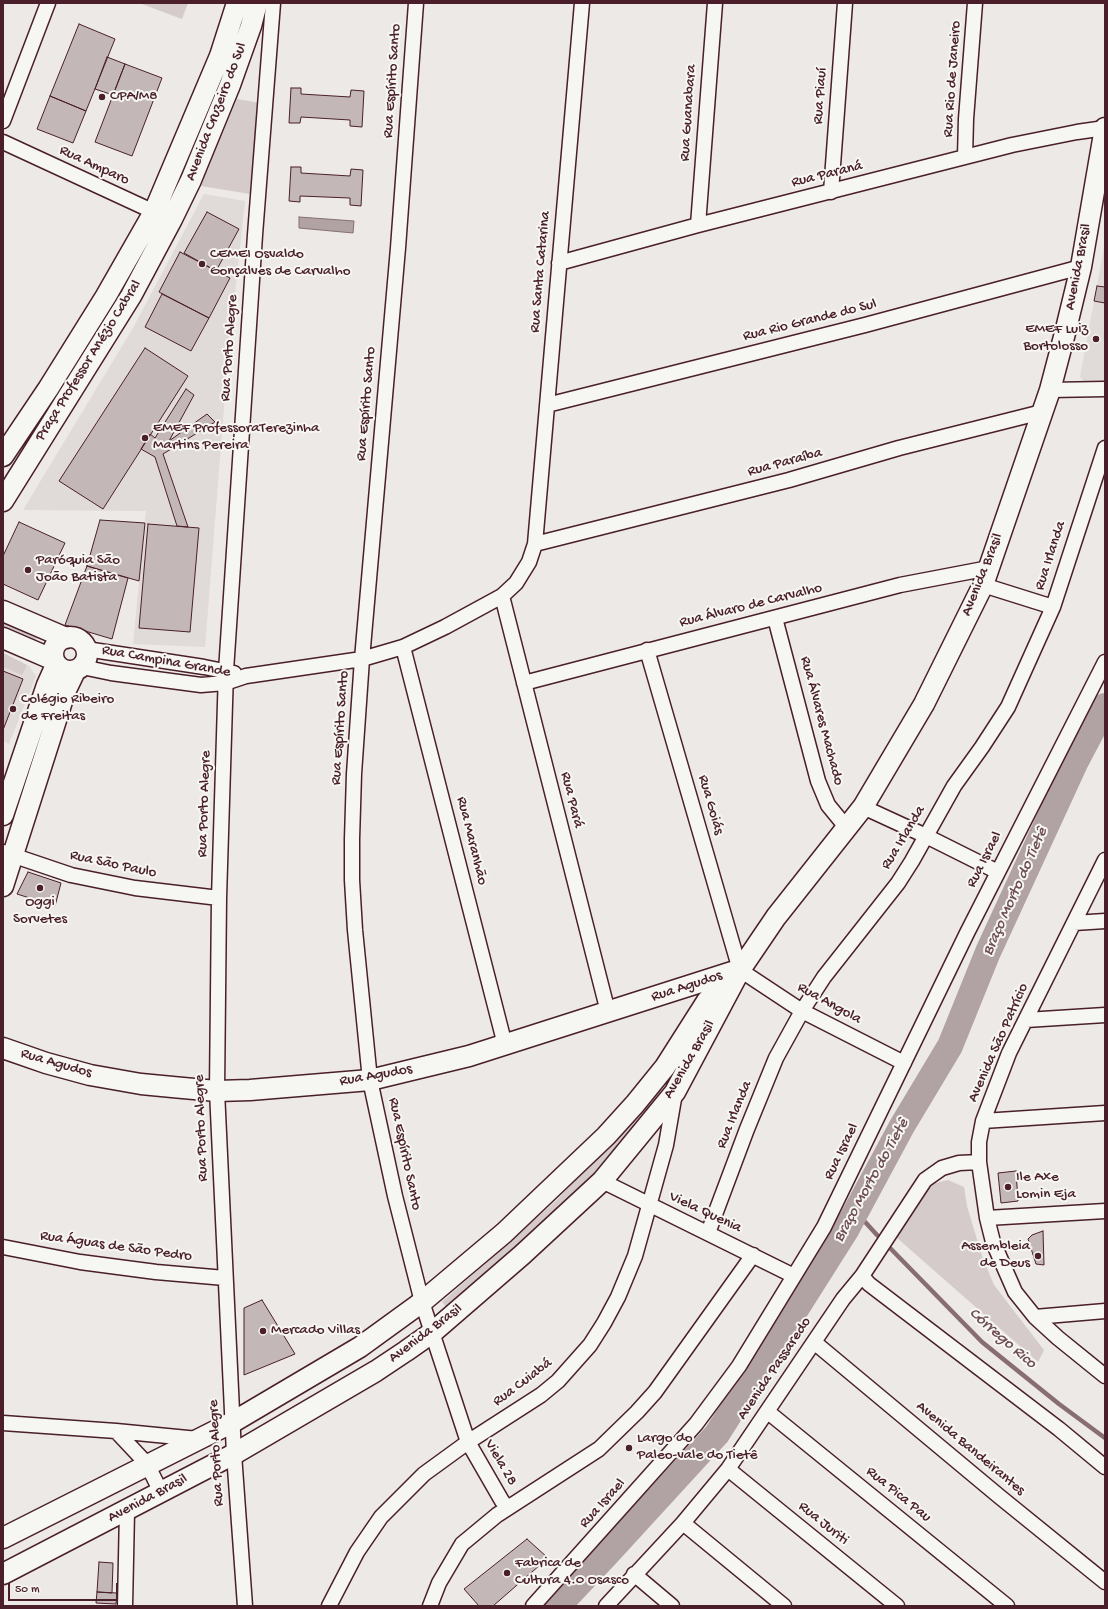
<!DOCTYPE html>
<html>
<head>
<meta charset="utf-8">
<style>
  body { margin:0 }
  #map { position:relative; width:1108px; height:1609px; overflow:hidden; background:#ece9e6; font-family:"Gochi Hand",sans-serif }
  canvas { display:block }
  .frame { position:absolute; inset:0; border:4px solid #4a1f2b; pointer-events:none }
  .scale { position:absolute; left:8px; top:1583px; width:110px; height:18px; box-sizing:border-box; border:2px solid #4a1f2b; border-top:0; padding-left:5px; font-size:12px; line-height:14px; white-space:nowrap; color:#4a1f2b; -webkit-text-stroke:3px #f6f6f2; paint-order:stroke }
</style>
</head>
<body>
<div id="map">
<canvas width="1108" height="1609"></canvas>
<div class="frame"></div>
<div class="scale">50 m</div>
</div>
<script>
const g = document.querySelector('canvas').getContext('2d');
g.lineJoin = 'round';
function fillPath(path, color) { g.fillStyle = color; g.fill(path, 'evenodd'); }
const shape = rows => new Path2D(rows.map(r => 'M' + r).join(''));
function strokePath(path, color, width, dash) { g.strokeStyle = color; g.lineWidth = width; g.lineCap = dash ? 'butt' : 'round'; g.setLineDash(dash || []); g.stroke(path); }
function write(font, color, halo, rows, align = 'center') {
  g.font = font + ' "Gochi Hand",sans-serif'; g.lineWidth = 4; g.setLineDash([]); g.textBaseline = 'middle'; g.strokeStyle = halo; g.fillStyle = color; for (const [text, x, y, turn = 0] of rows) {
    g.save(); g.translate(x, y); g.rotate((+turn || 0) * Math.PI / 180); g.textAlign = isNaN(turn) ? turn : align; if (halo) g.strokeText(text, 0, 0); g.fillText(text, 0, 0); g.restore();
  }
}
const built = shape([
  [204,194,245,201,228,357,205,647,133,644,146,511,23,510,133,328],
  [1105,242,1105,382,1085,382,1080,377],
  [3,653,29,666,36,676,9,744,3,741]
]);
const green = shape([
  [139,3,188,3,182,19],
  [237,99,260,103,263,119,250,194,201,186],
  [3,622,37,638,34,643,3,629],
  [3,653,27,665,22,675,3,667],
  [659,1091,664,1098,563,1207,448,1309,442,1302,557,1200],
  [948,1180,964,1187,967,1206,982,1256,994,1285,1044,1350,1038,1362,896,1237,931,1184]
]);
const water = shape([
  [299,217,354,221,353,233,299,228,299,217]
]);
const stream = shape([
  [856,1212,877,1235],
  [891,1249,982,1342,1059,1404,1105,1438]
]);
const river = shape([
  [558,1606,606,1555,717,1434,846,1230,902,1126,950,1046,988,952,1075,763,1105,706]
]);
const building = shape([
  [79,24,115,39,86,111,50,96,79,24],
  [107,57,125,64,113,95,95,89,107,57],
  [125,64,162,78,132,156,95,142,125,64],
  [291,88,301,88,301,94,350,97,351,90,364,91,362,127,350,126,350,120,301,117,300,123,289,123,291,88],
  [50,96,86,111,73,143,37,129,50,96],
  [291,167,301,167,301,173,350,176,351,169,363,170,361,206,350,205,350,198,300,196,300,202,289,201,291,167],
  [207,212,239,229,216,271,184,253,207,212],
  [180,252,230,278,209,318,159,292,180,252],
  [1097,286,1105,287,1105,303,1094,301,1097,286],
  [162,294,209,318,191,351,145,327,162,294],
  [145,348,188,376,103,509,59,481,145,348],
  [186,389,194,395,169,441,207,414,215,422,163,454,188,527,177,526,155,457,141,449,150,434,155,438,186,389],
  [100,520,145,523,139,581,87,566,100,520],
  [19,522,65,543,38,600,3,584,3,556,19,522],
  [148,524,199,528,190,632,139,628,148,524],
  [87,566,128,578,112,639,65,625,87,566],
  [3,671,23,679,3,730,3,671],
  [28,872,61,883,55,906,17,894,28,872],
  [1016,1171,1018,1201,1001,1203,998,1173,1016,1171],
  [1043,1231,1044,1265,1036,1264,1028,1239,1032,1235,1043,1231],
  [262,1300,295,1354,244,1375,244,1308,262,1300],
  [527,1539,548,1558,493,1606,479,1606,464,1589,527,1539],
  [99,1562,113,1563,112,1593,97,1592,99,1562],
  [97,1592,117,1593,116,1604,96,1603,97,1592]
]);
const street = shape([
  [416,3,398,248,362,659,354,774,352,839,352,880,355,930,370,1080,395,1196,422,1302,468,1442,502,1501,508,1508],
  [3,121,48,3],
  [3,142,163,216],
  [965,157,966,119,975,3],
  [831,192,845,3],
  [698,225,715,3],
  [559,263,698,225,1012,145,1077,132,1105,128],
  [1050,390,1105,389],
  [547,405,865,325,1081,267],
  [535,544,789,480,899,448,1042,412],
  [983,585,1053,607],
  [502,596,608,1012],
  [775,618,818,781,828,805,846,827],
  [403,647,505,1045],
  [86,649,204,667,234,673],
  [647,650,740,970,802,1011,904,1063],
  [82,667,111,673,201,685,225,683,246,676,362,659,403,647,445,627,502,596,516,583,529,562,535,544,582,3],
  [524,683,900,585,989,568],
  [863,807,926,836,998,872],
  [3,852,71,875,135,888,219,898],
  [1105,860,1009,1053,983,1121,979,1142,979,1162,987,1218,993,1242,1015,1292,1035,1317,1058,1338,1105,1376],
  [1074,923,1105,921],
  [1026,1020,1105,1015],
  [983,1121,1105,1113],
  [602,1181,794,1276],
  [987,1218,1105,1211],
  [708,1233,747,1129,776,1058,802,1011,824,977,898,883,912,861,954,786,982,747,1008,707,1053,607,1105,448],
  [3,1247,80,1262,156,1272,225,1278],
  [862,1276,869,1284,1059,1429,1105,1467],
  [1035,1317,1105,1311],
  [814,1342,1000,1497,1105,1582],
  [768,1412,1007,1606],
  [3,1423,116,1431,198,1439],
  [116,1431,147,1464,161,1492],
  [728,1469,897,1606],
  [683,1523,784,1606],
  [634,1574,672,1606],
  [125,1606,127,1511],
  [245,1606,234,1454,217,1091,219,898,226,671,255,235,273,3],
  [329,1606,357,1552,381,1517,424,1474,468,1442,541,1395,558,1381,590,1345,604,1323,618,1297,635,1256,666,1145,675,1093],
  [430,1606,439,1583,462,1544,497,1515,599,1449,637,1412,655,1392,753,1255],
  [533,1606,696,1424,739,1366,824,1227,967,933,1105,662],
  [606,1606,683,1523,728,1469,843,1299,862,1276,925,1180,942,1168,959,1163,979,1162]
]);
const secondary = shape([
  [3,456,48,389,106,296,154,212,220,56,237,3],
  [3,501,131,296,172,219,191,180,230,85,251,26,257,3],
  [3,611,66,638],
  '53 654a17 17 0 1 1 34 0a17 17 0 1 1-34 0Z',
  [3,638,54,660],
  [3,815,47,685,56,665],
  [3,886,65,692,75,671],
  [3,1048,46,1063,90,1075,141,1084,183,1088,217,1091,250,1090,370,1080,469,1056,732,972],
  [3,1538,233,1422,360,1347,422,1302,504,1233,606,1136,635,1104,665,1067,707,1001,728,980],
  [3,1574,234,1454,376,1371,406,1351,433,1332,522,1255,602,1181,675,1092,740,970,776,917,863,807,924,704,983,585,1050,390,1065,333,1081,267,1105,128]
]);
const markers = [
  [102,97,4,"#4a1f2b"],
  [202,264,4,"#4a1f2b"],
  [1096,339,4,"#4a1f2b"],
  [145,438,4,"#4a1f2b"],
  [28,570,4,"#4a1f2b"],
  [13,709,4,"#4a1f2b"],
  [40,888,4,"#4a1f2b"],
  [1008,1187,4,"#4a1f2b"],
  [1038,1256,4,"#4a1f2b"],
  [263,1331,4,"#4a1f2b"],
  [629,1448,4,"#4a1f2b"],
  [507,1573,4,"#4a1f2b"]
];
const streetNames = [
  ["Rua Rio de Janeiro",953,79,-86],
  ["Rua Espírito Santo",393,81,-86],
  ["Rua Piauí",821,96,-86],
  ["Avenida Cruzeiro do Sul",217,112,-69],
  ["Rua Guanabara",689,113,-86],
  ["Rua Amparo",94,166,25],
  ["Rua Paraná",827,175,-14],
  ["Avenida Brasil",1079,267,-79],
  ["Rua Santa Catarina",541,272,-85],
  ["Rua Rio Grande do Sul",810,321,-14],
  ["Rua Porto Alegre",230,348,-86],
  ["Praça Professor Anézio Cabral",89,361,-58],
  ["Rua Espírito Santo",367,404,-85],
  ["Rua Paraíba",785,463,-15],
  ["Rua Irlanda",1051,556,-72],
  ["Avenida Brasil",983,575,-68],
  ["Rua Álvaro de Carvalho",751,606,-14],
  ["Rua Campina Grande",166,662,10],
  ["Rua Álvares Machado",821,721,75],
  ["Rua Espírito Santo",341,728,-86],
  ["Rua Pará",571,800,76],
  ["Rua Porto Alegre",205,804,-88],
  ["Rua Goiás",710,805,74],
  ["Rua Irlanda",904,838,-59],
  ["Rua Maranhão",471,841,76],
  ["Rua Israel",985,860,-63],
  ["Rua São Paulo",113,865,12],
  ["Rua Agudos",687,987,-18],
  ["Rua Angola",829,1004,29],
  ["Avenida São Patrício",999,1043,-66],
  ["Avenida Brasil",690,1060,-60],
  ["Rua Agudos",56,1064,16],
  ["Rua Agudos",376,1076,-10],
  ["Rua Irlanda",735,1115,-68],
  ["Rua Porto Alegre",202,1128,-92],
  ["Rua Israel",842,1152,-64],
  ["Rua Espírito Santo",404,1154,78],
  ["Viela Quenia",705,1213,25],
  ["Rua Águas de São Pedro",116,1247,8],
  ["Avenida Brasil",426,1334,-37],
  ["Avenida Passaredo",775,1369,-56],
  ["Rua Cuiabá",523,1383,-37],
  ["Avenida Bandeirantes",970,1449,40],
  ["Rua Porto Alegre",217,1453,-93],
  ["Viela 28",500,1463,60],
  ["Rua Pica Pau",898,1495,39],
  ["Avenida Brasil",148,1499,-28],
  ["Rua Israel",603,1504,-48],
  ["Rua Juriti",823,1524,39]
];
const poiNames = [
  ["CPA/M8",110,97],
  ["CEMEI Osvaldo",210,255],
  ["Gonçalves de Carvalho",210,272],
  ["EMEF Luiz",1088,330,"right"],
  ["Bortolosso",1088,347,"right"],
  ["EMEF ProfessoraTerezinha",153,429],
  ["Martins Pereira",153,446],
  ["Paróquia São",36,561],
  ["João Batista",36,578],
  ["Colégio Ribeiro",21,700],
  ["de Freitas",21,717],
  ["Oggi",40,903,"center"],
  ["Sorvetes",40,920,"center"],
  ["Ile Axe",1016,1178],
  ["Lomin Eja",1016,1195],
  ["Assembleia",1030,1247,"right"],
  ["de Deus",1030,1264,"right"],
  ["Mercado Villas",271,1331],
  ["Largo do",637,1439],
  ["Paleo-vale do Tietê",637,1456],
  ["Fabrica de",515,1564],
  ["Cultura 4.0 Osasco",515,1581]
];
const waterNames = [
  ["Braço Morto do Tietê",1016,892,-66],
  ["Braço Morto do Tietê",872,1181,-61],
  ["Córrego Rico",1002,1339,41]
];
fillPath(built, '#e0dad8');
fillPath(green, '#d4cbca');
fillPath(water, '#b1a2a3');
strokePath(water, '#886e73', 1);
strokePath(stream, '#886e73', 4.5);
strokePath(river, '#b1a2a3', 26);
fillPath(building, '#c4b7b7');
strokePath(building, '#4a1f2b', 1);
strokePath(street, '#4a1f2b', 17);
strokePath(secondary, '#4a1f2b', 23);
strokePath(street, '#f6f6f2', 14);
strokePath(secondary, '#f6f6f2', 20);
for (const [x, y, r, color] of markers) { const dot = new Path2D(); dot.arc(x, y, r, 0, 2 * Math.PI); g.fillStyle = color; g.fill(dot); strokePath(dot, '#f6f6f2', 1.5); }
write('15px', '#4a1f2b', '#f6f6f2', streetNames);
write('15px', '#4a1f2b', '#f6f6f2', poiNames, 'left');
write('italic 16px', '#6e4d55', '#f6f6f2', waterNames);
</script>
</body>
</html>
